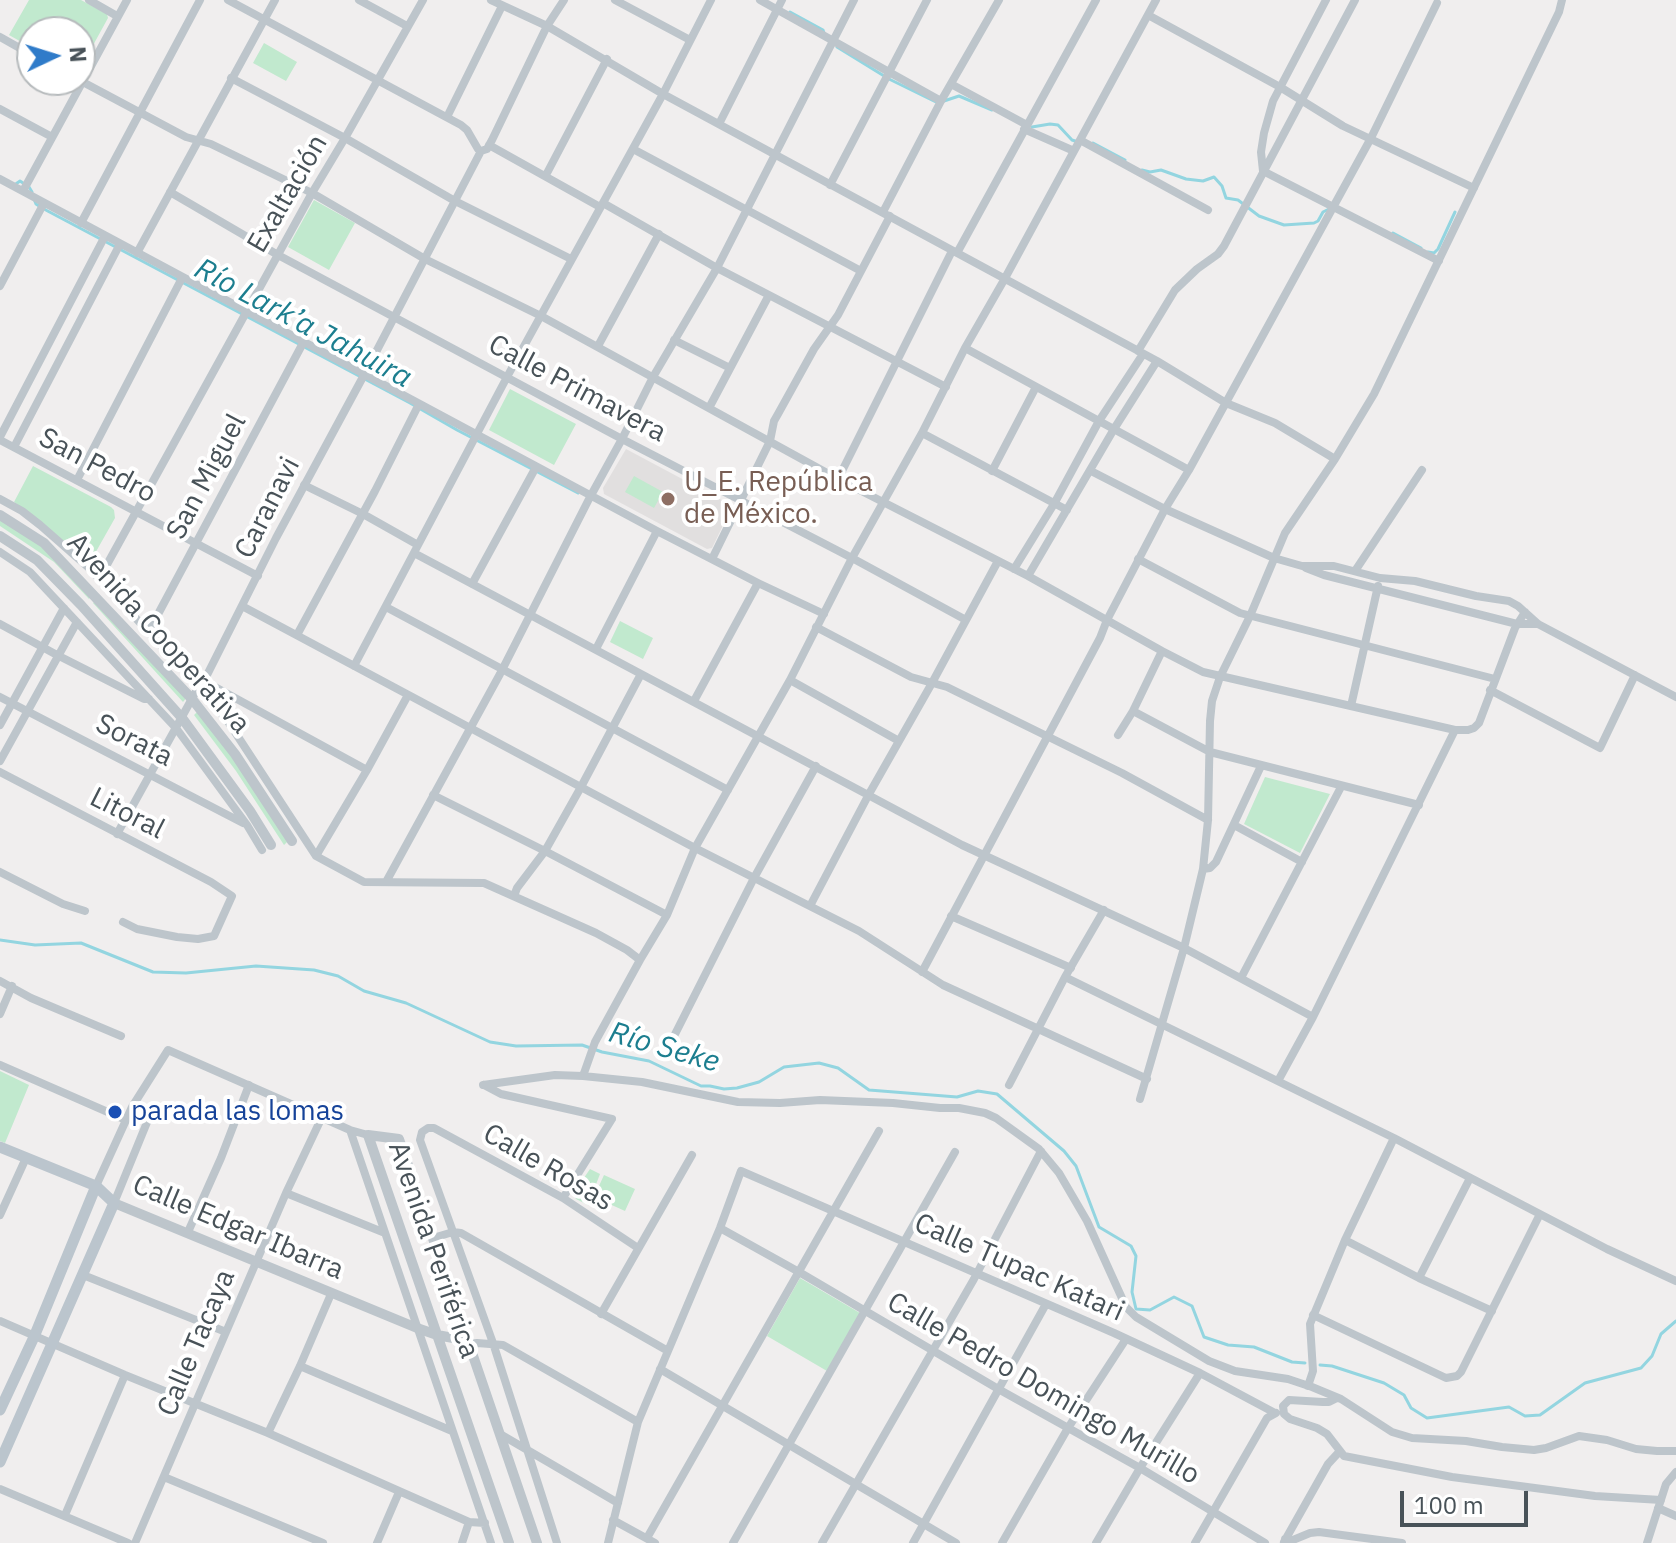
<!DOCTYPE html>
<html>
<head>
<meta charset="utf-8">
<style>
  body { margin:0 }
  #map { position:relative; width:1676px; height:1543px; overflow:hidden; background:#f0eeee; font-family:"IBM Plex Sans",sans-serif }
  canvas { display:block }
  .north { position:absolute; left:16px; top:16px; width:80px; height:80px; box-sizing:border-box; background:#fff; border:2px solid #b6babc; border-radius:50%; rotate:86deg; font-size:22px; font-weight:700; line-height:32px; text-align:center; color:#485258 }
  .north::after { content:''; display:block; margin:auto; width:28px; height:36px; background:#2f7bc9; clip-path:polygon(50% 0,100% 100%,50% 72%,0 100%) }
  .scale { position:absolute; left:1400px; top:1491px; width:128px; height:36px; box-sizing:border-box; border:4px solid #485258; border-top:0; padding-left:10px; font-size:24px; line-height:28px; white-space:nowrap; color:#485258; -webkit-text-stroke:6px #fff; paint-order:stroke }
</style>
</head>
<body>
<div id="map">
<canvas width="1676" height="1543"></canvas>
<div class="north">N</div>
<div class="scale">100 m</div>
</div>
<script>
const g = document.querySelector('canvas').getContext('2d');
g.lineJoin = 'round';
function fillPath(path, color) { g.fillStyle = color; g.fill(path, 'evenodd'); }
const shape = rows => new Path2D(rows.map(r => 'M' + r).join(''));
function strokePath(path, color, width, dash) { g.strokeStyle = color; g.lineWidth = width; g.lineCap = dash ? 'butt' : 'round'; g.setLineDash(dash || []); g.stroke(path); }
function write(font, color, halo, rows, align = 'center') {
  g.font = font + ' "IBM Plex Sans",sans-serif'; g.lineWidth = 8; g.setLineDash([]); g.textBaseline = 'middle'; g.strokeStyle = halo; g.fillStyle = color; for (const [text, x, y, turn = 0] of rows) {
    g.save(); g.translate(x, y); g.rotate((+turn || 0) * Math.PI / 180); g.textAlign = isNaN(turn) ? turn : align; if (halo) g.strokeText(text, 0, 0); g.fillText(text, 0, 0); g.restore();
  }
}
const education = shape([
  [626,449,731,505,732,507,712,548,707,549,604,494,603,488]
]);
const green = shape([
  [29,0,81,0,107,14,108,18,80,69,80,32,32,32,32,48,9,35],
  [264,43,297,62,286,81,253,63],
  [314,200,355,223,329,270,288,247],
  [510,389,576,424,554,465,489,430],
  [33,466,111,507,114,510,115,518,89,564,53,532,14,502],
  [634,476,663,492,654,508,625,492],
  [0,515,45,544,93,593,89,599,54,562,0,526],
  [98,598,187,697,183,702,93,603],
  [620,621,653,638,643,659,610,642],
  [200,709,289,840,284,845,236,771,194,715],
  [1265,777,1330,794,1300,853,1244,824],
  [0,1071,29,1085,5,1143,0,1141],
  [590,1169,600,1174,588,1205,576,1199,573,1194],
  [604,1175,635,1189,625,1211,594,1197],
  [800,1278,860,1313,827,1371,767,1336]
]);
const stream = shape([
  [790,12,823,30,824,33],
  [837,47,889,79,938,103],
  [944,101,959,96,992,110],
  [1032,127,1050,124,1058,125,1072,140,1078,142],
  [1093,143,1125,160],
  [1142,170,1150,172,1161,170,1186,179,1203,181,1214,177,1222,186,1226,198,1238,200,1259,216,1284,225,1314,223,1318,221,1323,212,1331,208],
  [13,186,20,181,29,187,32,192],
  [34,199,36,204,42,208,410,403,457,430,578,493],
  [1393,233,1421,248],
  [1428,252,1434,253,1438,249,1455,212],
  [0,940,35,945,81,943,153,972,186,973,256,966,314,970,338,976,364,991,406,1003,490,1042,516,1046,582,1045,602,1052,649,1061,701,1086,710,1086,724,1089,737,1088,759,1082,784,1067,819,1063,838,1068,869,1090,957,1097,978,1091,997,1094,1064,1151,1076,1166,1099,1227,1131,1246,1136,1256,1132,1292,1136,1309,1150,1310,1174,1297,1192,1306,1204,1337,1228,1345,1254,1347,1292,1362,1305,1363],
  [1320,1365,1332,1366,1384,1383,1404,1395,1411,1408,1427,1418,1509,1407,1525,1416,1540,1415,1585,1383,1641,1368,1652,1356,1661,1334,1676,1321]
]);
const minor = shape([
  [89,0,117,16],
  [228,0,461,125,467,130,478,149,481,151,487,149,492,140,547,26,564,0],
  [359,0,407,26],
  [491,0,547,26,663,94,1157,361,1226,403,1275,423,1335,459],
  [615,0,690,40],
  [760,0,941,101],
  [1326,0,1273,101,1264,133,1261,152,1263,171,1439,261],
  [1148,15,1280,87,1343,126,1474,188],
  [0,37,32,55],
  [231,78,345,138,455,201,571,259],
  [79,80,186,137,211,144,312,193,425,259,541,316,838,479,1028,576,1162,651,1203,672,1455,730,1468,730,1474,728,1479,723,1515,628,1525,612],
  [951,84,1027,125],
  [0,109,52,137],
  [447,117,502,6],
  [719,124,782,0],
  [1024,129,1074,151],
  [1080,140,1208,210],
  [489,145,600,207],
  [633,149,861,271],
  [546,175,607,59],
  [0,179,657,531,758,583,824,614],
  [830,185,927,0],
  [23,191,127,0],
  [170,192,278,255,622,439,852,558,966,620],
  [603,203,717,268,946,387],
  [883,212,941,101,999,0],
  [81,223,200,0],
  [137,253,275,0],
  [957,253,1096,0],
  [0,286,44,203],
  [674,340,730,368],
  [598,346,659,234],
  [965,348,1189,470],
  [1138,351,1175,290,1197,269,1218,254,1224,246,1355,0],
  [709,408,769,295],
  [922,433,1067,510],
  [0,437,105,236],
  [0,440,258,576],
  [14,447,120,244],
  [992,471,1036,387],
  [1091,471,1165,509,1274,558,1302,566,1334,566,1380,578,1415,581,1476,596,1509,601,1518,606,1538,624,1676,697],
  [838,479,952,251],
  [77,480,182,278],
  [304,485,363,514,418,545],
  [0,499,22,511,40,525,89,568,199,686,229,723,316,856,364,882,484,883,596,933,627,950,640,960,595,1042,583,1076],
  [0,552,30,572,176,728,247,825,262,850],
  [414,553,962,845,1184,948,1313,1017],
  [712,559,770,441,774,421,778,414,814,349,838,315,890,216],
  [1138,559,1240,613,1495,679],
  [1306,568,1324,575,1517,624,1538,624],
  [1014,569,1054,504,1099,421,1143,354],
  [1355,571,1422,470],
  [1028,576,1114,429,1157,361],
  [99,579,312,193,345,138,423,0],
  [472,584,536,467],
  [242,606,695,848,859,931,943,985,1147,1079],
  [386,607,728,790],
  [0,624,57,655,144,699,149,699],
  [816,627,911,677,947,687,1122,773,1208,820],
  [149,631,303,343],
  [297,635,375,491,419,404],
  [596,649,657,531],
  [1162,651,1133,711,1210,752,1419,805],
  [354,666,507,377,663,94,711,0],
  [790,680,899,741],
  [204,681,367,770],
  [1490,690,1600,748,1635,675],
  [0,697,243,823],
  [694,701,758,583],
  [1351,706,1378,586],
  [0,725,64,608],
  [1118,735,1133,711],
  [0,761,77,622],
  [0,772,211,882,232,896,214,936,198,939,177,937,137,929,123,922],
  [433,795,545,851,667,915],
  [1234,825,1302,862],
  [117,834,199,686,204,681,276,538,364,375,481,151],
  [316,856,367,770,408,695],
  [1203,869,1210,868,1216,862,1261,766],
  [0,872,63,904,85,911],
  [386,882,500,674,589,499,622,439,653,377,717,268,854,0],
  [514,896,517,888,545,851,581,787,641,674],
  [810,906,869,794,932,683,998,561],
  [951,916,1071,968],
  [640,960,667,915,695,848,790,680,852,558,922,433,965,348,1004,280,1156,0],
  [922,972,1100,638,1107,620,1165,509,1189,470,1371,138,1437,3],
  [1065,977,1394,1138,1607,1249,1676,1281],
  [1241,978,1341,787],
  [0,981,31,998,121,1036],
  [0,1014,12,986],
  [668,1048,754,878,816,766],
  [0,1065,126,1120],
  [1278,1081,1313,1017,1455,730],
  [483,1085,555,1075,583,1076,642,1082,738,1102,780,1103,820,1100,893,1103,940,1108,959,1108,985,1113,996,1118,1039,1149,1059,1173,1087,1221,1126,1307,1136,1317,1209,1361,1235,1371,1288,1379,1312,1387,1341,1399,1392,1432,1412,1438,1466,1441,1502,1447,1534,1450,1546,1448,1579,1436,1607,1440,1636,1449,1657,1451,1676,1451],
  [484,1085,501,1094,612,1119,563,1198],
  [1009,1085,1065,977,1104,910],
  [1140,1099,1184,948,1203,869,1208,820,1210,721,1212,701,1220,677,1250,616,1285,533,1335,459,1374,394,1559,12,1562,0],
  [350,1130,491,1543],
  [1394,1138,1345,1240,1419,1278,1492,1311],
  [96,1186,132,1107,168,1050,350,1130,368,1135],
  [286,1193,385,1233],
  [114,1203,150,1115,132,1107],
  [0,1215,26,1158],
  [720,1228,799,1272,1000,1390,1140,1468,1265,1543],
  [188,1232,221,1158,249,1085],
  [433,1238,453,1232,461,1233,668,1351],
  [83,1275,226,1332],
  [1419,1278,1470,1178],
  [601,1314,692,1155],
  [1313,1315,1446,1378,1457,1376,1461,1372,1540,1214],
  [0,1321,125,1375,268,1433,469,1522],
  [469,1344,477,1343,503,1345,638,1422],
  [300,1366,452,1431],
  [660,1369,956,1543],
  [1308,1386,1313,1371,1310,1324,1345,1240],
  [1337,1398,1329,1402,1323,1402,1289,1400,1283,1406,1284,1414,1290,1419,1317,1428,1327,1434,1344,1456,1452,1477,1595,1496,1661,1500],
  [268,1433,300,1366,331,1294],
  [500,1434,618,1503],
  [164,1477,323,1543],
  [0,1489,128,1543],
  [1658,1508,1676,1516],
  [65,1515,125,1375],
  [613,1520,655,1543],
  [647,1538,879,1131],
  [1285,1539,1293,1540,1310,1533,1319,1532,1402,1543],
  [1284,1542,1328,1464,1340,1451],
  [135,1543,286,1193,322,1117],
  [377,1543,399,1492],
  [462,1543,469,1522,485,1523],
  [557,1543,493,1343,420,1140,422,1132,428,1128,434,1128,563,1198,638,1248],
  [608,1543,638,1422,720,1228,741,1171,1114,1333,1200,1373,1275,1413],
  [733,1543,955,1152],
  [822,1543,974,1279,1041,1151],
  [913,1543,1046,1304],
  [1002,1543,1068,1428,1126,1339],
  [1096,1543,1140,1468,1200,1373],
  [1195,1543,1267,1418,1276,1413],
  [1647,1543,1666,1484,1676,1472]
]);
const tertiary = shape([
  [0,515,44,543,192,699,235,754,292,841],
  [0,536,37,560,81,605,182,718,250,811,271,845],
  [114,1203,417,1328,437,1335,464,1340,469,1344],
  [509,1543,368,1135,399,1139,537,1543]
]);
const secondary = shape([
  [0,1147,96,1186,114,1203,0,1462],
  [0,1410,34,1337,96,1186]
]);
const markers = [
  [668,499,8,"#8d6e63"],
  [115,1112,8,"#1a4fb4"]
];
const streetNames = [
  ["Exaltación",288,194,-60],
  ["Calle Primavera",577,389,28],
  ["San Pedro",97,466,28],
  ["San Miguel",207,477,-62],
  ["Caranavi",268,508,-63],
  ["Avenida Cooperativa",158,634,48],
  ["Sorata",134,741,27],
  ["Litoral",127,814,27],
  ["Calle Rosas",548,1168,30],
  ["Calle Edgar Ibarra",238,1228,23],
  ["Avenida Periférica",433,1250,71],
  ["Calle Tupac Katari",1019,1268,24],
  ["Calle Tacaya",197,1343,-67],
  ["Calle Pedro Domingo Murillo",1043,1389,30]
];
const educationNames = [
  ["U_E. República",684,483],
  ["de México.",684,515]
];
const transitNames = [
  ["parada las lomas",131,1112]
];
const waterNames = [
  ["Río Lark’a Jahuira",303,324,28],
  ["Río Seke",664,1048,16]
];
fillPath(education, '#e1dfdf');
fillPath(green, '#c1e9ce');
strokePath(stream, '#93d5e0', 3);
strokePath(minor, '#bdc5cb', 8);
strokePath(tertiary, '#bdc5cb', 10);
strokePath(secondary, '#bbc5cd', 11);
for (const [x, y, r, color] of markers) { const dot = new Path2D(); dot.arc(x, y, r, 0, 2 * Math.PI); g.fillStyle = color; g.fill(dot); strokePath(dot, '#fff', 3); }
write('28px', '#485258', '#fff', streetNames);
write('28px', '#785e54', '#fff', educationNames, 'left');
write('28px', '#164399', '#fff', transitNames, 'left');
write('italic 30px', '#1c7e8f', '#fff', waterNames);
</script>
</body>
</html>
